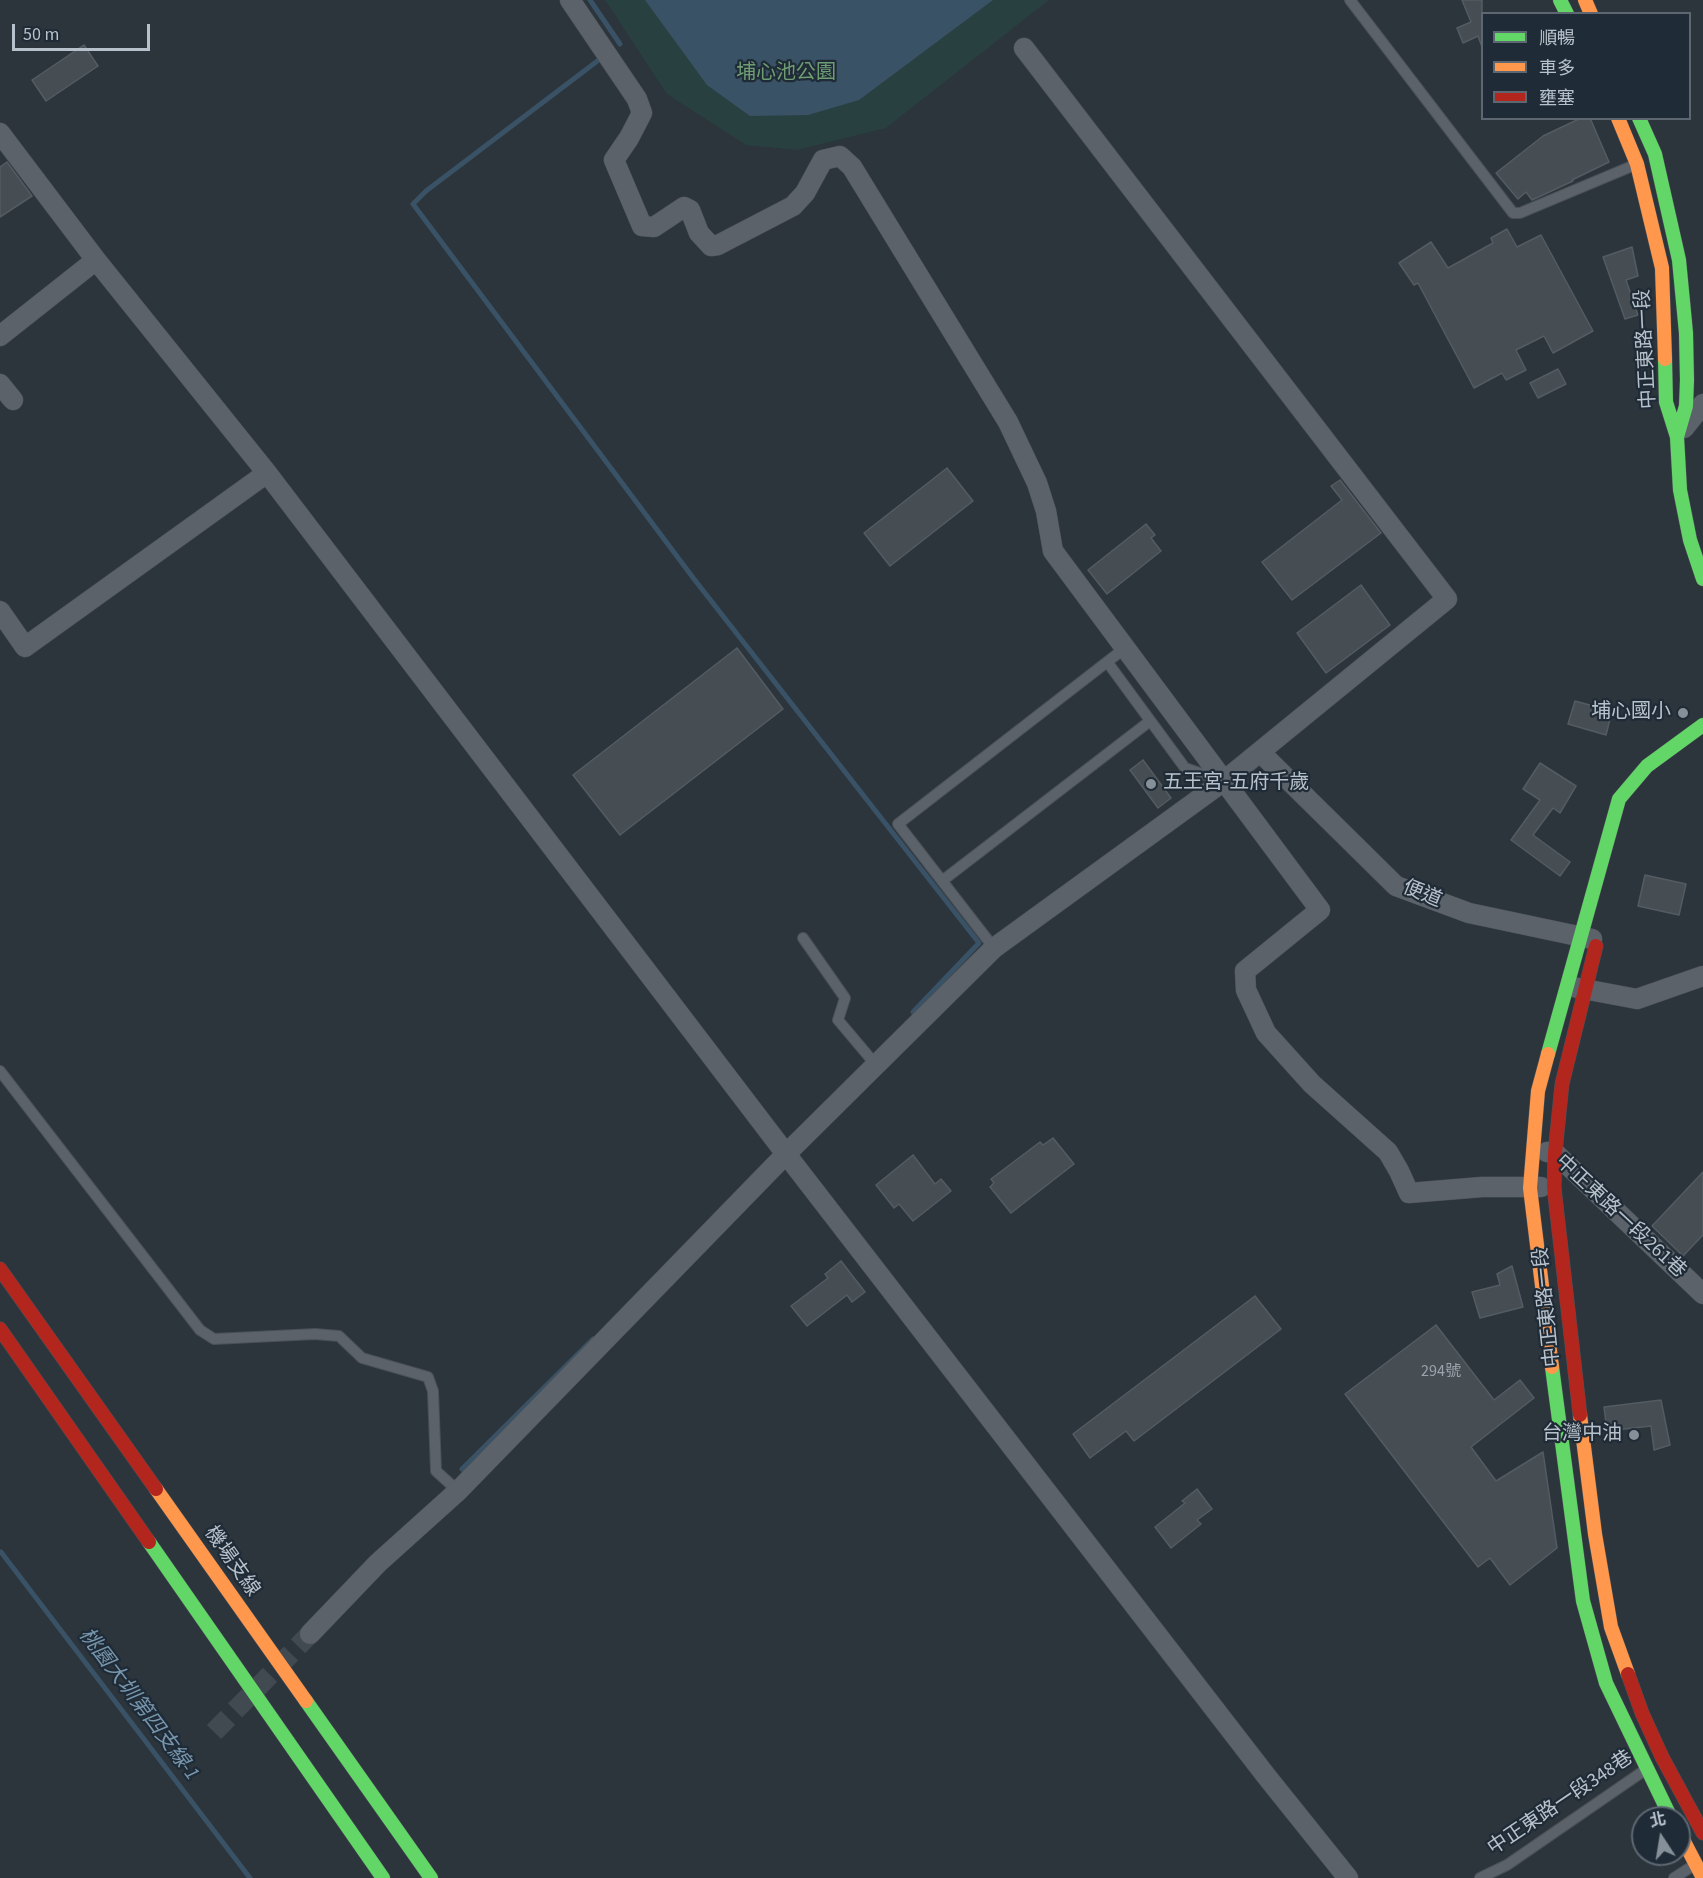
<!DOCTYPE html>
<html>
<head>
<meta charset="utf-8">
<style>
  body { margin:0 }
  #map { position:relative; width:1703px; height:1878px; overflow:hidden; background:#2c343c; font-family:"Source Sans 3","Noto Sans TC",sans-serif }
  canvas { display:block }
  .legend { position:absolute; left:1481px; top:12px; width:210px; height:108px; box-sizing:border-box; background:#1f2b36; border:2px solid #5c6772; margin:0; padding:8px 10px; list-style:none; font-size:18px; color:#b7c1cb }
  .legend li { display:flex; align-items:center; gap:12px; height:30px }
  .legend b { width:30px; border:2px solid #5c6772 }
  .north { position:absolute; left:1631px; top:1806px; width:60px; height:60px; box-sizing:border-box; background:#1f2b36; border:2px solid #5c6772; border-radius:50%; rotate:348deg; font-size:16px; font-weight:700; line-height:24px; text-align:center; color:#b7c1cb }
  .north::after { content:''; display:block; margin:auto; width:21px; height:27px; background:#869099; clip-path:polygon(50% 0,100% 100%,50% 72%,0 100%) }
  .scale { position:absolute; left:12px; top:24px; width:138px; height:27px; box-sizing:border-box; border:3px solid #b7c1cb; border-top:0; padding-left:8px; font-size:18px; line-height:21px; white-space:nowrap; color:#b7c1cb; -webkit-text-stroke:4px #1f2b36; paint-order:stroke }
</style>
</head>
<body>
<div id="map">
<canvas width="1703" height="1878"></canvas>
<ul class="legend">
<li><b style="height:8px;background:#63d668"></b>順暢</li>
<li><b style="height:8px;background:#ff974d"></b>車多</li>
<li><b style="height:8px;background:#b3261e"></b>壅塞</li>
</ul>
<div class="north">北</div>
<div class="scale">50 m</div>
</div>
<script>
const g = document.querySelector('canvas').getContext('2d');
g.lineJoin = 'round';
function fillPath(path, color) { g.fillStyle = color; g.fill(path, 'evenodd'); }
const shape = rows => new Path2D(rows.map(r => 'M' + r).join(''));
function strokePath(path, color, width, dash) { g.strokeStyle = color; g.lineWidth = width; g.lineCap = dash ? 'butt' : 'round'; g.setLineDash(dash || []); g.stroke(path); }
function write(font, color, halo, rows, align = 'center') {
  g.font = font + ' "Source Sans 3","Noto Sans TC",sans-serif'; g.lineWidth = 4.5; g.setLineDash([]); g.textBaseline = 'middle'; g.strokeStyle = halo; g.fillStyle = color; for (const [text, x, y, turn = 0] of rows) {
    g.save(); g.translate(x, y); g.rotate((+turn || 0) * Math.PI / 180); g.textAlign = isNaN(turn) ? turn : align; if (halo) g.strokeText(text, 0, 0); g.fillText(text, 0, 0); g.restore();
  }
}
const green = shape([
  [605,0,1049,0,886,128,797,150,746,145,667,94]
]);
const water = shape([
  [645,0,993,0,859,100,808,115,750,116,707,85]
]);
const stream = shape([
  [590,0,620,44],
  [600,59,426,191,413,204,694,579,979,943,913,1012],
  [462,1469,593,1339],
  [1,1552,250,1878]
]);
const building = shape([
  [1462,0,1482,0,1482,47,1478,36,1463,43,1457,28,1471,22,1462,0],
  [84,45,98,66,46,101,32,80,84,45],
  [1581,118,1590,118,1609,162,1572,180,1573,181,1532,200,1526,192,1518,199,1496,173,1543,136,1581,118],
  [7,162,32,196,0,217,0,167,7,162],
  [1507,229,1517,247,1541,235,1593,331,1553,353,1544,336,1516,350,1526,370,1506,380,1502,373,1474,388,1418,283,1414,285,1399,263,1431,242,1448,268,1493,243,1491,238,1507,229],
  [1632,247,1638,276,1626,280,1638,315,1625,319,1603,257,1632,247],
  [1558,369,1566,384,1538,398,1530,383,1558,369],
  [947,468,973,501,890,566,864,533,947,468],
  [1340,480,1381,533,1292,600,1262,562,1342,500,1331,486,1340,480],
  [1146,524,1155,535,1151,538,1161,551,1107,594,1088,570,1146,524],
  [1361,585,1390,625,1326,673,1297,633,1361,585],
  [737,648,783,709,620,835,573,775,737,648],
  [1575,701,1612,711,1606,735,1568,724,1575,701],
  [1143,760,1171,798,1158,808,1130,770,1143,760],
  [1540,763,1576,786,1560,813,1553,808,1533,835,1570,862,1560,876,1511,840,1540,800,1523,789,1540,763],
  [1645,875,1686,884,1679,915,1638,906,1645,875],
  [1053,1138,1074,1164,1011,1213,990,1187,994,1183,991,1179,1040,1142,1043,1145,1053,1138],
  [913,1155,935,1184,941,1179,951,1191,913,1221,899,1204,894,1208,876,1185,913,1155],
  [1703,1172,1703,1235,1683,1256,1652,1226,1703,1172],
  [841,1261,865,1292,852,1302,847,1295,807,1326,791,1306,828,1278,825,1274,841,1261],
  [1512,1266,1523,1307,1480,1318,1472,1292,1500,1285,1497,1274,1512,1266],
  [1255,1296,1281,1329,1134,1441,1126,1431,1090,1458,1073,1434,1255,1296],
  [1436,1325,1494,1400,1520,1380,1534,1398,1471,1447,1496,1481,1543,1452,1557,1548,1510,1585,1490,1558,1478,1567,1345,1394,1436,1325],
  [1661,1400,1670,1445,1654,1450,1651,1426,1607,1431,1604,1407,1661,1400],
  [1197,1489,1212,1509,1197,1520,1201,1524,1171,1548,1155,1527,1185,1503,1182,1501,1197,1489]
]);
const streetTunnel = shape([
  [214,1732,310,1634]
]);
const lane = shape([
  [1350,0,1513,213,1520,213,1637,164],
  [1108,663,1185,768,1220,780],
  [942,881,1150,721],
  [803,938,845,998,838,1020,876,1065],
  [994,948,898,824,1125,648],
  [0,1071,200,1330,214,1339,315,1334,339,1336,362,1358,428,1377,433,1391,436,1471,458,1491],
  [1480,1878,1507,1865,1645,1770],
  [1674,1878,1694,1865]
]);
const street = shape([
  [570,0,637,99,642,113,629,138,614,160,642,226,654,227,684,207,690,210,699,233,711,246,718,245,793,206,805,193,823,160,840,156,852,167,1008,422,1037,483,1046,511,1053,551,1320,910,1245,971,1246,990,1266,1033,1312,1084,1388,1152,1399,1171,1409,1193,1482,1187,1541,1187],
  [0,133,96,260,267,473,786,1154,1267,1777,1348,1878],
  [0,336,96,260],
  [0,384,13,400],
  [1684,428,1703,404],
  [0,611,25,647,267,473],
  [1260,752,1396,886,1469,913,1592,939],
  [1573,987,1637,999,1703,976],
  [1547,1152,1555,1153,1703,1294],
  [310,1634,378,1563,458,1491,786,1154,994,948,1224,781,1447,599,1024,48]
]);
const fast = shape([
  [1560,0,1567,14],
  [1639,118,1655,154,1679,260,1686,333,1687,380,1686,406,1677,437],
  [1665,359,1666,402,1677,437,1680,490,1690,540,1703,579],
  [1548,1054,1619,799,1647,766,1703,725],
  [1552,1367,1583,1601,1606,1683,1671,1818],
  [149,1542,383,1878],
  [306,1701,431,1878]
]);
const slow = shape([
  [1585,0,1591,14],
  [1618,118,1637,164,1662,268,1665,359],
  [1548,1054,1538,1091,1530,1188,1552,1367],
  [1580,1415,1595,1534,1611,1627,1628,1674],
  [156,1489,306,1701],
  [1679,1832,1703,1878]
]);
const jam = shape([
  [0,1269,156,1489],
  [0,1329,149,1542],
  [1580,1415,1554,1187,1555,1153,1562,1084,1596,946],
  [1628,1674,1642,1713,1662,1757,1703,1833]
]);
const markers = [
  [1683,713,6,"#869099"],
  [1151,784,6,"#869099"],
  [1634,1435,6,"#869099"]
];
const numberNames = [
  ["294號",1441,1372]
];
const parkNames = [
  ["埔心池公園",786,74]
];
const streetNames = [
  ["中正東路一段",1647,349,-93],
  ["便道",1422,895,22],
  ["中正東路一段261巷",1620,1217,43],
  ["中正東路一段",1548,1307,-96],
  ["機場支線",231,1562,55],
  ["中正東路一段348巷",1561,1804,-34]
];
const poiNames = [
  ["埔心國小",1671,713],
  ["五王宮-五府千歲",1163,784,"left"],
  ["台灣中油",1622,1435]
];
const waterNames = [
  ["桃園大圳第四支線-1",138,1705,53]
];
fillPath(green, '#294041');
fillPath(water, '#3a5266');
strokePath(stream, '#3a5266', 5);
fillPath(building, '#464d53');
strokePath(building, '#545c63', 1.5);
strokePath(streetTunnel, '#414951', 20, [20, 10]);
strokePath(lane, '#4a5056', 12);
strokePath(street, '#4a5056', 21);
strokePath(fast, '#4a5056', 15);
strokePath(slow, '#4a5056', 15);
strokePath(jam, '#4a5056', 15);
strokePath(lane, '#5c6269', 10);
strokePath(street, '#5c6269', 20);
strokePath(fast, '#63d668', 14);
strokePath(slow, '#ff974d', 14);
strokePath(jam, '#b3261e', 14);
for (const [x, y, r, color] of markers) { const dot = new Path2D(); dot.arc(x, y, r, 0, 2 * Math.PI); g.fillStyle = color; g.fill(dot); strokePath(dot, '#1f2b36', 2); }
write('16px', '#9ba4ad', null, numberNames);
write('20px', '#6e9c73', '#1f2b36', parkNames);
write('20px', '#b7c1cb', '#1f2b36', streetNames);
write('20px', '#b7c1cb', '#1f2b36', poiNames, 'right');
write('italic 21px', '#7796ae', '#1f2b36', waterNames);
</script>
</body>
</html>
